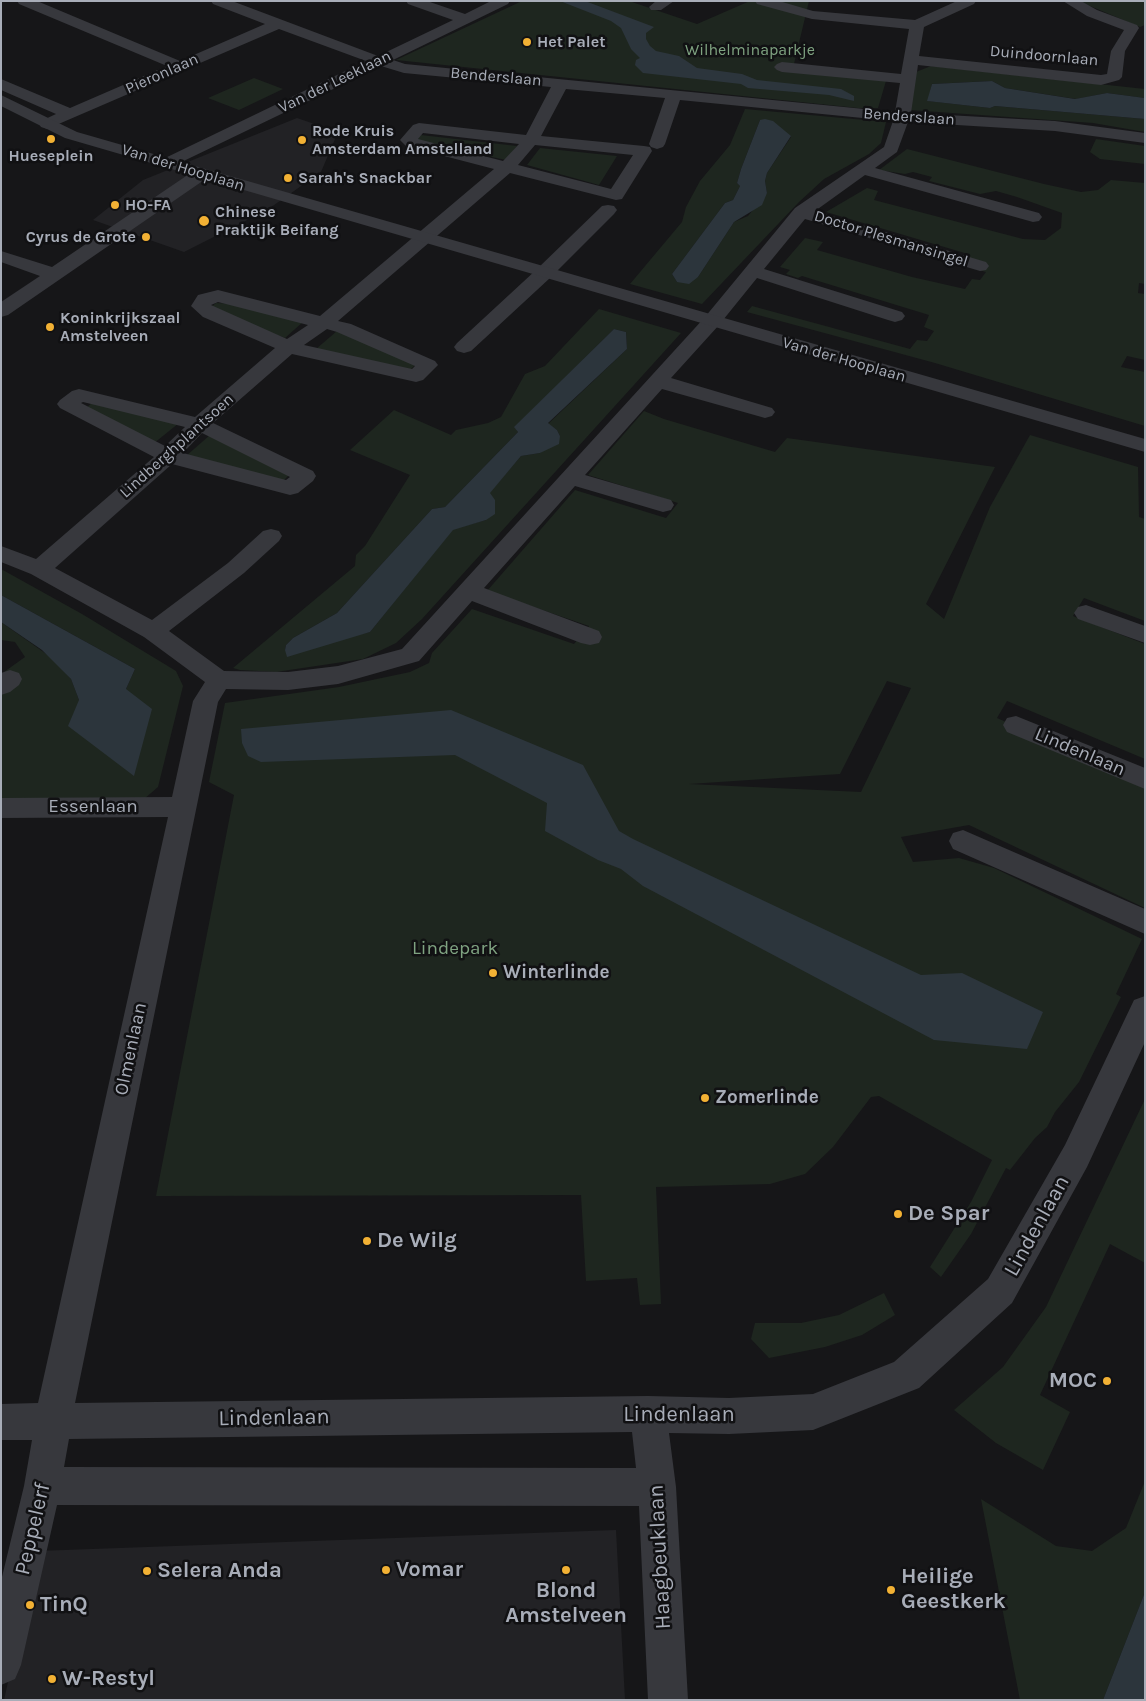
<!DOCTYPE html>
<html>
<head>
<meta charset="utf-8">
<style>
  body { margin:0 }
  #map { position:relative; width:1146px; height:1701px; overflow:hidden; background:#161618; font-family:Karla,sans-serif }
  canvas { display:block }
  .frame { position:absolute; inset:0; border:2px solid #a8adb8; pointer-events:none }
</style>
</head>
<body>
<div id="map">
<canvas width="1146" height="1701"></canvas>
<div class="frame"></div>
</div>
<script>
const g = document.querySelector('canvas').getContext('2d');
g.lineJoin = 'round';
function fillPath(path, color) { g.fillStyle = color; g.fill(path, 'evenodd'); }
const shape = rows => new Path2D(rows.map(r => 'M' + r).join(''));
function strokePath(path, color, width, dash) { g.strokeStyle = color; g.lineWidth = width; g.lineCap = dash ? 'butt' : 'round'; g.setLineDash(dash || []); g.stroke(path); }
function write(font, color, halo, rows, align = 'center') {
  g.font = font + ' Karla,sans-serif'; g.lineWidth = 5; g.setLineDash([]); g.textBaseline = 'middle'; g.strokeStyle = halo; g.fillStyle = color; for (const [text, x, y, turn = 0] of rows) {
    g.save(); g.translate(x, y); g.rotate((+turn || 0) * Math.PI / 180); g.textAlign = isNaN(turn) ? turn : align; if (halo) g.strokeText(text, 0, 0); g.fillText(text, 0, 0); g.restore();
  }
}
const built = shape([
  [297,118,338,132,321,172,267,210,184,252,93,220,143,180],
  [616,1530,625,1700,4,1700,37,1551]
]);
const green = shape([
  [522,1,629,1,697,24,750,1,809,1,793,68,886,81,878,108,858,108,396,60],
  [1078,1,1145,1,1145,25,1140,27],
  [931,66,1145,89,1145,98,1107,93,1076,99,1005,88,992,81,932,84,928,101,990,108,995,106,1145,119,1145,132,1093,123,910,110,916,72],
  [254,78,283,89,239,110,208,98],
  [745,109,886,122,881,143,869,154,824,179,799,202,702,304,630,284,682,222,686,207,700,181,730,145],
  [760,120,791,137,767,173,765,181,767,193,748,216,734,222,698,277,677,282,672,274,725,203,733,200,740,186,737,183,741,169],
  [421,135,517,146,506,160,416,141],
  [1096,139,1145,146,1145,164,1100,159,1090,152],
  [540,148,617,156,599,185,527,165],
  [907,149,1044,184,1081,192,1098,190,1111,180,1145,183,1145,284,1139,283,1138,293,1145,294,1145,360,1127,356,1121,367,1145,372,1145,426,935,363,747,312,752,306,910,349,917,340,927,341,934,331,924,327,929,315,802,276,798,278,786,274,790,270,780,267,805,238,823,242,817,250,912,277,965,289,972,279,980,280,986,272,957,264,968,254,826,212,867,188,878,191,874,200,1023,239,1045,240,1061,228,1062,213,1017,197,996,191,980,194,929,181,932,177,913,172,905,174,879,170],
  [216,303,237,304,304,321,285,338,224,315,211,307],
  [599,309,681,333,422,619,396,643,363,659,276,672,240,670,233,668,355,566,356,555,365,546,410,475,350,450,394,410,451,435,456,430,488,423,501,417,525,374,545,366],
  [614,329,626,332,627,349,548,424,557,430,560,436,540,453,521,456,489,493,486,520,453,529,370,632,285,650,286,645,293,638,337,613,432,509,445,507,518,432,515,427],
  [337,331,415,365,409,371,316,349],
  [93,402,179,423,153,444,85,409],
  [644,411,664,419,775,452,787,438,995,467,926,604,944,619,990,507,1030,435,1138,467,1139,517,1145,519,1145,621,1084,598,1073,616,1145,644,1145,759,1007,701,997,718,1145,783,1145,908,969,825,901,837,913,862,959,858,994,868,1142,939,1116,994,1121,997,1079,1082,1055,1112,1047,1127,1035,1138,1010,1170,1006,1168,971,1234,941,1277,930,1267,971,1202,992,1160,879,1096,871,1097,833,1147,805,1174,770,1184,656,1187,661,1304,640,1305,637,1278,586,1281,581,1195,156,1196,234,795,209,782,225,703,339,687,410,672,429,663,432,653,472,609,574,644,589,626,487,591,575,490,666,518,678,503,588,475],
  [887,681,911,688,861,792,689,784,840,774],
  [210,435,291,473,283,481,186,456],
  [1,569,82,614,176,671,183,686,158,787,144,799,1,799,1,678,4,672,25,657,15,642,1,640,1,622,52,658,71,679,79,700,126,689,135,669,1,595],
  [1145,1099,1145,1263,1110,1244,1040,1395,1070,1412,1043,1470,996,1443,954,1410,1003,1367,1046,1307],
  [884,1293,895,1315,862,1335,825,1347,769,1358,751,1339,755,1323,801,1323,839,1315],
  [1145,1481,1145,1592,1103,1700,1020,1700,981,1499,1056,1546,1092,1551,1126,1528]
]);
const water = shape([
  [560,1,585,1,654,27,646,33,646,39,650,46,656,51,679,56,697,68,742,74,757,80,841,89,854,96,854,101,829,95,748,88,741,84,643,73,635,65,636,60,640,58,631,49,621,28,611,21],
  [992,81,1005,88,1075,99,1107,93,1145,98,1145,119,995,106,990,108,927,101,932,84],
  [765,119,773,121,791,136,767,173,765,181,767,193,762,205,734,222,698,277,689,284,677,282,672,274,725,203,733,200,740,186,737,183,741,169,760,120],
  [614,329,626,332,627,349,548,423,557,430,560,436,559,444,540,453,521,456,490,493,495,500,495,514,486,520,453,530,370,632,287,657,285,650,286,645,293,638,337,613,432,509,445,507,518,432,514,427],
  [1,595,135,669,126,689,152,709,134,776,68,726,79,700,71,679,42,650,1,622],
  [451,710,583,765,619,831,633,839,921,975,962,973,1043,1012,1027,1049,934,1040,643,886,621,869,598,860,545,831,547,803,455,755,261,762,248,756,242,743,241,729],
  [1145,1592,1145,1700,1103,1700]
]);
const minor = shape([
  [17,1,37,1,180,61,265,24,213,4,211,1,232,1,378,56,453,20,408,4,406,1,427,1,465,14,491,1,510,1,508,4,393,60,405,64,895,112,900,83,782,72,777,70,774,67,777,64,782,62,901,74,909,29,812,19,757,4,755,1,779,1,813,11,915,20,957,1,976,1,974,4,924,27,919,56,1101,75,1107,74,1111,51,1124,30,1087,16,1063,1,1081,1,1097,10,1137,25,1139,28,1125,51,1122,77,1119,80,1101,85,918,65,911,113,1055,121,1145,133,1145,143,1055,131,908,122,897,152,875,168,1039,213,1042,217,1039,221,1033,222,865,175,815,211,986,262,989,266,986,270,980,271,805,219,764,269,902,312,905,316,902,320,895,322,888,320,757,278,719,325,671,378,772,408,775,412,772,416,765,418,758,416,662,389,585,475,671,500,674,505,671,510,663,512,575,486,484,588,599,631,602,637,599,643,590,645,581,643,472,601,419,661,338,684,288,690,226,689,218,702,75,1403,648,1396,729,1398,813,1394,894,1362,988,1279,1065,1145,1134,1000,1145,996,1145,1042,1087,1167,1012,1303,919,1388,813,1430,729,1434,669,1433,676,1487,688,1700,648,1700,639,1506,57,1505,21,1665,15,1679,1,1685,1,1581,24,1486,32,1440,1,1440,1,1404,38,1403,168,817,1,818,1,798,172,797,193,701,205,682,144,637,31,574,1,562,1,546,36,559,154,457,60,408,57,404,60,400,72,391,79,389,195,417,275,348,203,317,191,306,198,295,218,290,320,316,494,169,406,146,400,140,413,125,419,123,526,135,551,87,404,73,381,66,167,169,161,168,159,164,161,160,366,61,279,29,47,129,41,127,39,124,41,121,56,114,1,90,1,79,70,108,167,66,19,4,17,1],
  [566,89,665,98,649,144,651,147,657,149,663,147,665,144,680,100,893,121,884,147,795,208,705,317,402,649,338,666,288,672,224,671,169,631,244,573,279,541,282,536,279,531,271,529,263,531,228,563,152,620,55,568,172,464,290,495,298,493,313,481,316,476,313,471,213,423,292,354,416,382,423,380,438,365,435,361,351,324,338,321,510,173,616,200,622,199,652,151,650,147,644,146,541,136,566,89],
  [423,133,519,144,503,161,418,139,423,133],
  [535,145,633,155,611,189,518,165,535,145],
  [218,302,308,325,287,339,211,305,218,302],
  [327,329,337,332,415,366,412,369,304,345,327,329],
  [83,402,185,427,165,446,81,403,83,402],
  [202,433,290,477,286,480,183,453,202,433],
  [632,1432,636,1468,64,1467,69,1439,632,1432],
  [656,1,674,1,661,10,651,10,649,7,656,1],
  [201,169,207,170,209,174,207,178,8,315,1,317,1,302,40,276,1,262,1,251,52,267,195,170,201,169],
  [608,205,614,206,617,210,614,214,550,278,471,351,464,353,457,351,454,347,457,343,536,270,602,206,608,205],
  [1086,605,1145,626,1145,643,1078,619,1074,613,1078,607,1086,605],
  [10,670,19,673,22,679,19,685,10,692,1,695,1,673,10,670],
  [1016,716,1145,768,1145,789,1007,732,1003,725,1007,718,1016,716],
  [963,830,1145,909,1145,934,953,849,949,841,953,833,963,830]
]);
const tertiary = shape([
  [1,95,77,132,1145,439,1145,452,65,138,1,106,1,95]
]);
const markers = [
  [527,42,5,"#f2b134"],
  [51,139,5,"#f2b134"],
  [302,140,5,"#f2b134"],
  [288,178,5,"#f2b134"],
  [115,205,5,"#f2b134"],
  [204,221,6,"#f2b134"],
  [146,237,5,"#f2b134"],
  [50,327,5,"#f2b134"],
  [493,973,5,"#f2b134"],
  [705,1098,5,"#f2b134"],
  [898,1214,5,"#f2b134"],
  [367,1241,5,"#f2b134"],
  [1107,1381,5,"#f2b134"],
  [386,1570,5,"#f2b134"],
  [566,1570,5,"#f2b134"],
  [147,1571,5,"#f2b134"],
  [891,1590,5,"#f2b134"],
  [30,1605,5,"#f2b134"],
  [52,1679,5,"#f2b134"]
];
const farPoinames = [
  ["Het Palet",537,42],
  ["Rode Kruis",312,131],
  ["Amsterdam Amstelland",312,149],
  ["Hueseplein",51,156,"center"],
  ["Sarah's Snackbar",298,178],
  ["HO-FA",125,205],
  ["Chinese",215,212],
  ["Praktijk Beifang",215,230],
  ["Cyrus de Grote",136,237,"right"],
  ["Koninkrijkszaal",60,318],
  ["Amstelveen",60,336]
];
const farParknames = [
  ["Wilhelminaparkje",750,50]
];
const farStreetnames = [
  ["Duindoornlaan",1044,56,5],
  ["Pieronlaan",162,74,-24],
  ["Benderslaan",496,77,5],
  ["Van der Leeklaan",335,82,-26],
  ["Benderslaan",909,117,4],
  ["Van der Hooplaan",183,168,17],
  ["Doctor Plesmansingel",891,239,17],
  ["Van der Hooplaan",844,360,16],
  ["Lindberghplantsoen",177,446,-42]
];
const streetNames = [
  ["Lindenlaan",1080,752,23],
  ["Essenlaan",93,807],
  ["Olmenlaan",131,1049,-78]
];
const parkNames = [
  ["Lindepark",455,949]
];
const poiNames = [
  ["Winterlinde",503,973],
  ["Zomerlinde",715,1098]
];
const nearPoinames = [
  ["De Spar",908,1214],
  ["De Wilg",377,1241],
  ["MOC",1097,1381,"right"],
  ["Vomar",396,1570],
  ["Selera Anda",157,1571],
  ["Heilige",901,1577],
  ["Geestkerk",901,1602],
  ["Blond",566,1591,"center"],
  ["Amstelveen",566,1616,"center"],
  ["TinQ",40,1605],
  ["W-Restyl",62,1679]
];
const nearStreetnames = [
  ["Lindenlaan",1037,1226,-61],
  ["Lindenlaan",679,1415],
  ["Lindenlaan",274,1418,-1],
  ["Peppelerf",33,1529,-77],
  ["Haagbeuklaan",660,1557,-93]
];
fillPath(built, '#222225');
fillPath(green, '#1e261f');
fillPath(water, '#2c353c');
fillPath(minor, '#37383d');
fillPath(tertiary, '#37383d');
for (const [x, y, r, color] of markers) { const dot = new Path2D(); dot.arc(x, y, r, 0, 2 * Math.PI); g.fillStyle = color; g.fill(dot); strokePath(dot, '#111113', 2); }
write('bold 16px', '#a8adb8', '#111113', farPoinames, 'left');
write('16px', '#7fa381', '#111113', farParknames);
write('16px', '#a8adb8', '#111113', farStreetnames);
write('19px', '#a8adb8', '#111113', streetNames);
write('19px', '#7fa381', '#111113', parkNames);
write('bold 19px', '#a8adb8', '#111113', poiNames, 'left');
write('bold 22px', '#a8adb8', '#111113', nearPoinames, 'left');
write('22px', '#a8adb8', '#111113', nearStreetnames);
</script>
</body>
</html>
